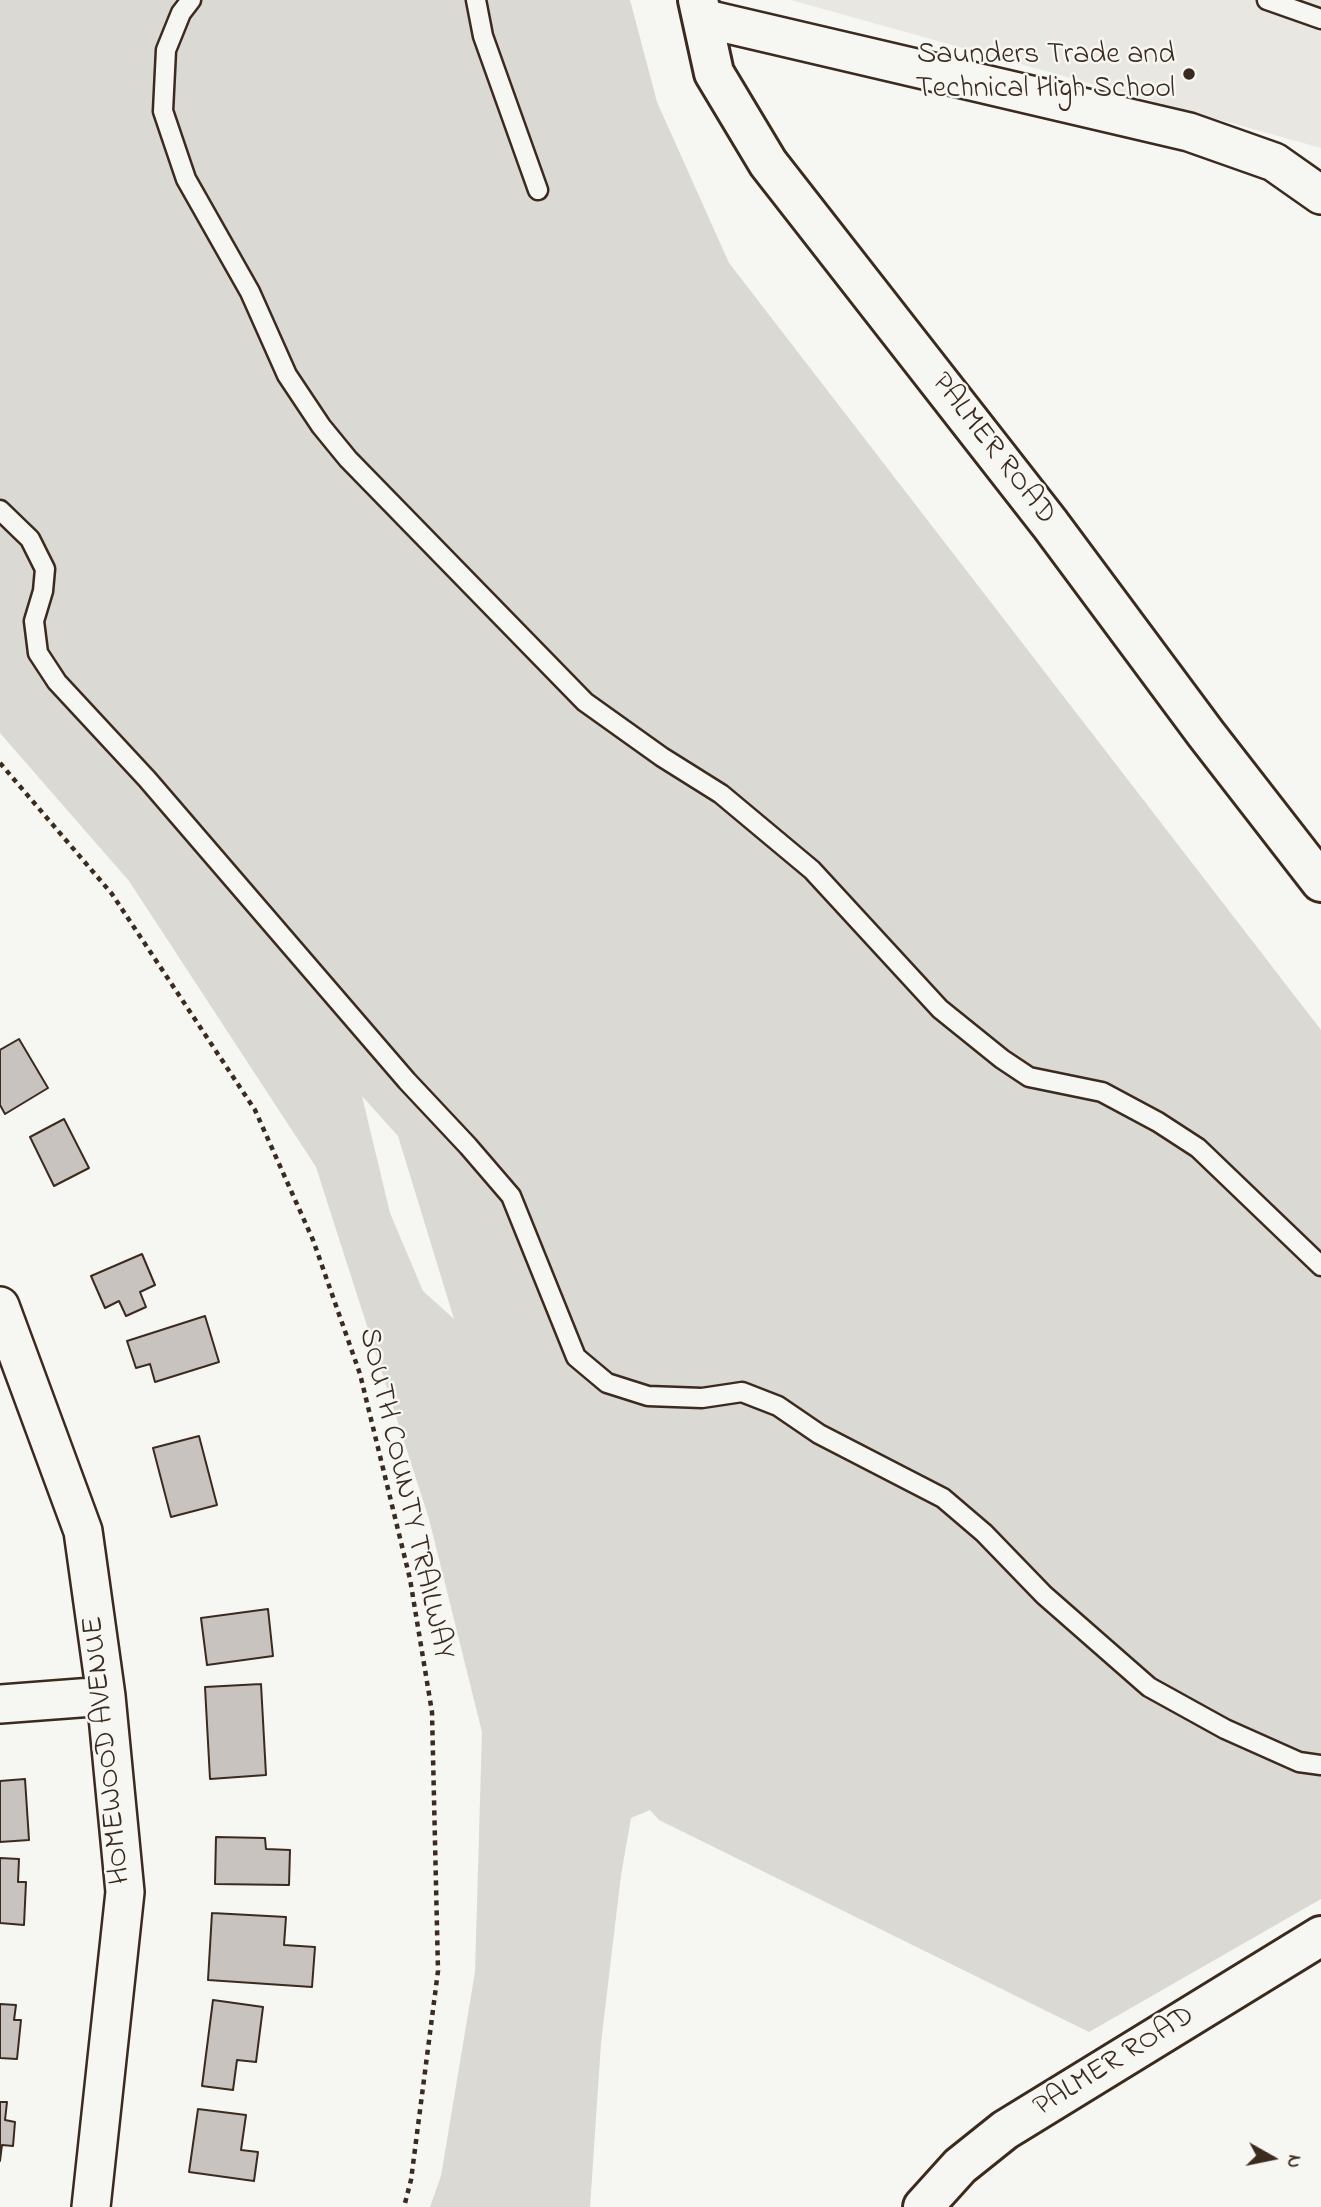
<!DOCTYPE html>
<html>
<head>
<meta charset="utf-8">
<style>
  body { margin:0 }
  #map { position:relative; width:1321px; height:2207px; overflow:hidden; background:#f6f6f2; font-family:"Indie Flower",sans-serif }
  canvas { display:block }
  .north { position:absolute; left:1237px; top:2123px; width:70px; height:70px; -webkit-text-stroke:5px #f6f6f2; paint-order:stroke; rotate:99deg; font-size:19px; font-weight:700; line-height:28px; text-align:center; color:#3b2a1e }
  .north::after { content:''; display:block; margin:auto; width:24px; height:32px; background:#3b2a1e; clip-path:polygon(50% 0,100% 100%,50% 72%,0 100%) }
</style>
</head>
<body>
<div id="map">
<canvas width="1321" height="2207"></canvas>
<div class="north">N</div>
</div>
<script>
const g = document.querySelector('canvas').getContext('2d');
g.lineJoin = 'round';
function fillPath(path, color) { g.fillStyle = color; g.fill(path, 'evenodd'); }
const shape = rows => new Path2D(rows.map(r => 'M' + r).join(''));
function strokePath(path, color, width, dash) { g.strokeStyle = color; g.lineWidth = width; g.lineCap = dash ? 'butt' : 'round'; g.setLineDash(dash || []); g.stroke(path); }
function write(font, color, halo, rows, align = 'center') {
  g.font = font + ' "Indie Flower",sans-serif'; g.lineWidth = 5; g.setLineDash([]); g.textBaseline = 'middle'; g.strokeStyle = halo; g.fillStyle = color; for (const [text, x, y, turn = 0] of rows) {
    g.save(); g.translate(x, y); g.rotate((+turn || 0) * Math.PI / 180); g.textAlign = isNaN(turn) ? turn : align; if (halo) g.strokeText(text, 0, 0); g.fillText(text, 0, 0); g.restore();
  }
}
const built = shape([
  [791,0,1321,0,1321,148]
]);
const green = shape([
  [0,0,630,0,657,102,729,263,1321,1030,1321,1899,1089,2032,659,1820,650,1810,631,1818,621,1875,601,2043,590,2207,430,2207,441,2176,475,1972,482,1732,429,1519,316,1167,129,881,0,733],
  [362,1096,398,1136,454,1319,423,1291,390,1213]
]);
const building = shape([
  [19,1039,48,1088,5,1114,0,1105,0,1050,19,1039],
  [64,1119,89,1168,54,1186,30,1137,64,1119],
  [142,1254,155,1285,140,1292,146,1307,126,1316,119,1301,105,1308,91,1276,142,1254],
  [205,1316,219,1362,155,1382,150,1364,136,1368,127,1341,205,1316],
  [199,1436,217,1505,171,1517,153,1448,199,1436],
  [268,1609,273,1656,207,1665,201,1618,268,1609],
  [261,1684,266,1775,210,1779,205,1687,261,1684],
  [25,1779,29,1840,0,1842,0,1781,25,1779],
  [216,1837,265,1838,266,1849,290,1850,289,1885,215,1884,216,1837],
  [0,1858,19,1859,18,1882,26,1882,24,1925,0,1923,0,1858],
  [212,1913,286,1917,284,1945,315,1947,312,1987,208,1980,212,1913],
  [213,2000,263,2007,256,2062,237,2060,233,2090,202,2086,213,2000],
  [0,2004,16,2005,14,2020,21,2020,17,2059,0,2058,0,2004],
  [0,2102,7,2102,5,2120,15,2122,13,2146,2,2145,0,2161,0,2102],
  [198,2109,246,2115,241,2150,258,2152,254,2181,189,2172,198,2109]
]);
const path = shape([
  [0,763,112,894,255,1110,313,1240,360,1374,410,1579,432,1712,438,1971,411,2180,404,2207]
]);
const lane = shape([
  [191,0,181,13,166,50,163,111,186,179,250,292,287,375,321,426,348,459,585,702,662,757,721,794,812,870,940,1009,1002,1059,1029,1077,1102,1092,1158,1122,1198,1148,1321,1266],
  [476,0,483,36,538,190],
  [1267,0,1321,19],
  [0,510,30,539,45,569,43,591,34,621,38,653,57,682,147,779,407,1081,468,1146,511,1196,576,1357,607,1383,648,1396,702,1398,742,1392,778,1406,819,1434,943,1498,984,1533,1044,1595,1149,1687,1225,1729,1299,1762,1321,1765]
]);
const street = shape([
  [702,18,1189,132,1274,162,1321,195],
  [0,1306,83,1531,106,1696,125,1892,91,2207],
  [0,1704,106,1696]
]);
const secondary = shape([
  [698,0,714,73,768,163,1050,524,1206,734,1321,882],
  [923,2207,960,2166,1005,2130,1321,1936]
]);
const markers = [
  [1189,74,7,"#3b2a1e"]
];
const poiNames = [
  ["Saunders Trade and",1175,57],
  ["Technical High School",1175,91]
];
const streetNames = [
  ["PALMER ROAD",992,450,52],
  ["SOUTH COUNTY TRAILWAY",404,1494,77],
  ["HOMEWOOD AVENUE",109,1750,-96],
  ["PALMER ROAD",1115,2063,-32]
];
fillPath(built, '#e8e7e2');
fillPath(green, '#dad9d3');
fillPath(building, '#c8c3be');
strokePath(building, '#3b2a1e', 2);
strokePath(lane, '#3b2a1e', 23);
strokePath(street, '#3b2a1e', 42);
strokePath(secondary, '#3b2a1e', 44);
strokePath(path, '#3b2a1e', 4.5, [5, 5]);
strokePath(lane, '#f6f6f2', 18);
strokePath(street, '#f6f6f2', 37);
strokePath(secondary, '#f6f6f2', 38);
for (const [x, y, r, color] of markers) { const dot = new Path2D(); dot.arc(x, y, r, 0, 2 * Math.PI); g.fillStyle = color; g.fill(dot); strokePath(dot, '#f6f6f2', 2.5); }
write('30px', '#3b2a1e', '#f6f6f2', poiNames, 'right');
write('30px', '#3b2a1e', '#f6f6f2', streetNames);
</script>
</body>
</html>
